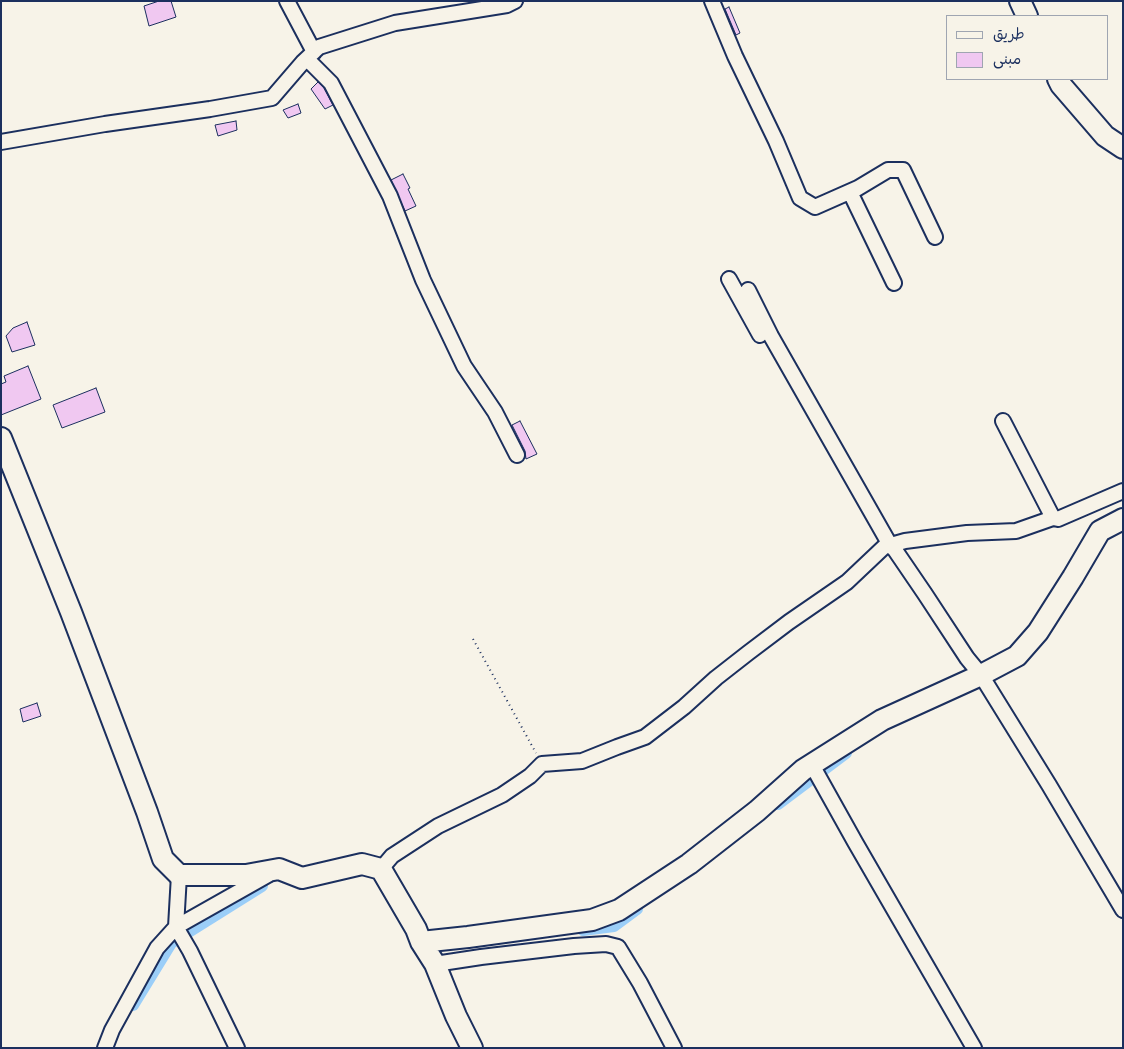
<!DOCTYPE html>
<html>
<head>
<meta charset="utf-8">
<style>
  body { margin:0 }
  #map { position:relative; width:1124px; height:1049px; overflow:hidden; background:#f7f3e8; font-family:Kalam,"Playpen Sans Arabic",sans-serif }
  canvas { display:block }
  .frame { position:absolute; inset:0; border:2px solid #1b2f5e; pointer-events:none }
  .legend { position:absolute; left:946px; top:15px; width:162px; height:65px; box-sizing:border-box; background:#f7f3e8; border:1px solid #9fa5b1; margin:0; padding:6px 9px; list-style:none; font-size:15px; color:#1b2f5e }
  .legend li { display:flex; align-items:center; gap:10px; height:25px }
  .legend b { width:25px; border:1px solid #9fa5b1 }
</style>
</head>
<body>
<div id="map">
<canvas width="1124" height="1049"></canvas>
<div class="frame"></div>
<ul class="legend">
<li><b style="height:6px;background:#f7f3e8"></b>طريق</li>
<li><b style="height:14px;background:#f0c8f1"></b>مبنى</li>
</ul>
</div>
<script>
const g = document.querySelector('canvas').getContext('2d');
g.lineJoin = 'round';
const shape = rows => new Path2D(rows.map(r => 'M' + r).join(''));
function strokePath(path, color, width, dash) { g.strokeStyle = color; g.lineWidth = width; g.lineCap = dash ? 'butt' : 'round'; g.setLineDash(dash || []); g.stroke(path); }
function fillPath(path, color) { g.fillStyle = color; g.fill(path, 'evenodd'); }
const canal = shape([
  [778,804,846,753],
  [583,930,614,926,637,909],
  [133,1005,171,943,262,886]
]);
const building = shape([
  [159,1,171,1,176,17,149,26,144,6,159,1],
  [729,7,740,33,736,35,725,9,729,7],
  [318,82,324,88,333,105,325,109,311,89,318,82],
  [298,104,301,113,288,118,283,110,298,104],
  [236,121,237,130,218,136,215,125,236,121],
  [403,174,410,188,408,189,416,206,405,211,391,180,403,174],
  [27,322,35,345,12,352,6,336,13,328,27,322],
  [28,366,41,399,1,415,1,384,6,382,4,376,28,366],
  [96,388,105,412,62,428,53,405,96,388],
  [520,421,537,454,526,459,525,451,512,425,520,421],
  [37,703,41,716,23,722,20,709,37,703]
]);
const path = shape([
  [473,639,536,753]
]);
const street = shape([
  [287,1,314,52],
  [712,1,735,56,776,141,800,198,815,207,858,188,888,170,903,170,935,237],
  [307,59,331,83,390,196,423,280,464,366,495,412,517,455],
  [1,142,105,124,210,109,272,98,303,62,319,47,395,23,507,5,515,1],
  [850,192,894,283],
  [729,279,760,335],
  [748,290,771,336,890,545,895,550,925,594,967,658,981,675,1049,785,1123,910],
  [1003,421,1053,518,1058,519,1123,491],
  [812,765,855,842,974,1048],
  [381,869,392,856,438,826,502,795,530,776,542,764,582,761,617,747,645,737,684,707,716,678,748,653,789,622,847,582,884,547,905,541,967,533,1016,531,1053,518],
  [179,875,176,927,190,951,237,1048],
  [435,964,481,957,574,946,606,944,618,947,640,983,674,1048],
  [105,1048,112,1030,157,948,176,927,268,875]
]);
const secondary = shape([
  [1020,1,1027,16],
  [1058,79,1061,85,1105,136,1123,148],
  [1,438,71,612,147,812,163,859,179,875,246,875,279,869,302,878,362,864,381,869,416,929,421,942,435,964,456,1016,472,1048],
  [421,942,468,937,592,920,619,910,689,864,757,811,803,770,882,720,981,675,1017,656,1038,632,1073,577,1100,531,1123,519]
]);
strokePath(canal, '#9bcef8', 12);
fillPath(building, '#f0c8f1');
strokePath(building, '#1b2f5e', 1);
strokePath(street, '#1b2f5e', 18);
strokePath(secondary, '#1b2f5e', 24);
strokePath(path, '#1b2f5e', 2, [1, 4]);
strokePath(street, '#f7f3e8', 14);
strokePath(secondary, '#f7f3e8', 20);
</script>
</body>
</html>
